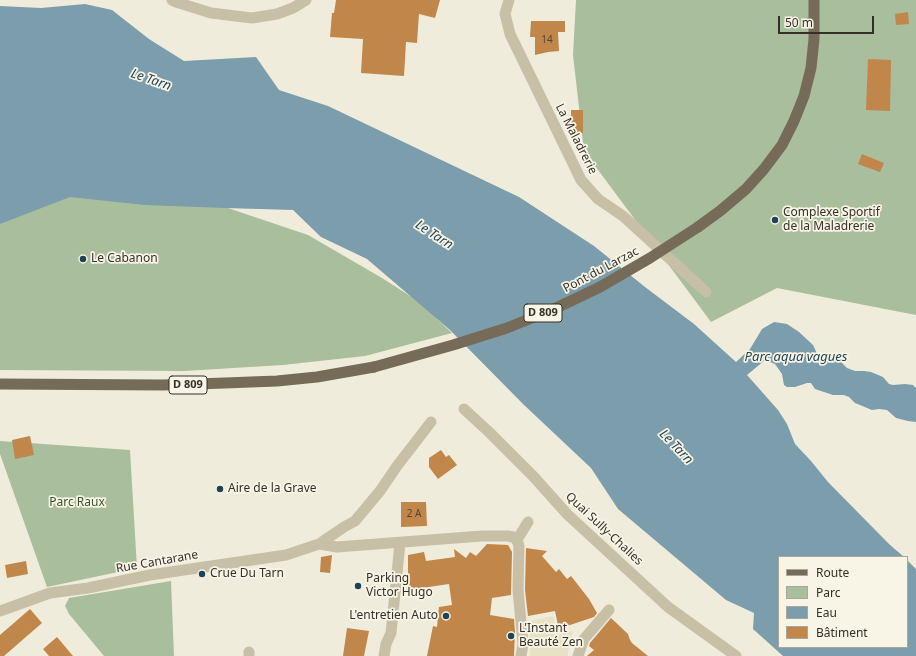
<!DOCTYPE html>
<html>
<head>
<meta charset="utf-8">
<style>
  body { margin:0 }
  #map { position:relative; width:916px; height:656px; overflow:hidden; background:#f0ecdb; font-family:"Noto Sans",sans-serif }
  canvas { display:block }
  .legend { position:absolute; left:778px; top:556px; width:130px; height:92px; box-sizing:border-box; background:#f8f5e7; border:1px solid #aaa69b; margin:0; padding:5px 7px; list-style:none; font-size:12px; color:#352f28 }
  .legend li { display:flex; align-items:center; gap:8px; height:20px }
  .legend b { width:20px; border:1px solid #aaa69b }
  .scale { position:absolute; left:778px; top:16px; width:96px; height:18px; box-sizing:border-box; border:2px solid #352f28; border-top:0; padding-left:5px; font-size:12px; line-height:14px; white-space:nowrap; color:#352f28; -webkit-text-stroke:3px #f8f5e7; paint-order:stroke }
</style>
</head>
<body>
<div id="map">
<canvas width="916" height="656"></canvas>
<ul class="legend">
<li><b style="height:5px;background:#766b59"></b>Route</li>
<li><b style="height:11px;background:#a9be9c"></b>Parc</li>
<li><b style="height:11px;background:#7b9dac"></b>Eau</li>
<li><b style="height:11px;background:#c0864a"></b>Bâtiment</li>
</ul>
<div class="scale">50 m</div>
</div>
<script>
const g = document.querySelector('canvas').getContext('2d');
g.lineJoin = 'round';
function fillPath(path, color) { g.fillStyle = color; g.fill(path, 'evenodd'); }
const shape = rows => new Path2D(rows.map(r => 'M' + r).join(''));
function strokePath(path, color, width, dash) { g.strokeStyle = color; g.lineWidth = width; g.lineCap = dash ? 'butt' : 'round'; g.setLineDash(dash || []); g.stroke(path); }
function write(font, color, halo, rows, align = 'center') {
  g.font = font + ' "Noto Sans",sans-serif'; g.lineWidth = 3.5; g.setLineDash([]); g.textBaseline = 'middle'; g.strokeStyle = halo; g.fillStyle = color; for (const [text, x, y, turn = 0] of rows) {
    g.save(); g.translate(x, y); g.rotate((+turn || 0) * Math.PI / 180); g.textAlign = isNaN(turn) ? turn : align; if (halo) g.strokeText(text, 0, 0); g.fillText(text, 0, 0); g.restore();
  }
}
const green = shape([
  [576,0,916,0,916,315,777,288,711,322,584,151,573,55],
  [84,191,207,201,308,235,382,278,418,301,452,333,365,356,283,365,184,371,0,370,0,211],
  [0,441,130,450,137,568,47,587,0,454],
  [171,581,174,656,104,656,69,614,65,606,69,598]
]);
const plaza = shape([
  [553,616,557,635,573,631,568,652,568,656,530,656,530,621]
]);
const water = shape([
  [85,4,112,10,149,39,184,61,256,57,279,90,328,106,519,197,594,246,645,287,694,324,736,362,750,349,762,329,774,322,787,324,799,332,813,345,820,360,828,357,839,360,847,368,855,371,864,371,871,372,883,377,889,384,893,385,905,384,913,385,916,388,916,422,908,421,896,418,887,410,879,409,872,410,855,403,849,397,844,395,833,395,815,389,811,383,807,383,795,387,787,387,784,385,782,374,775,364,765,360,747,375,778,410,787,424,795,444,811,461,828,482,889,544,904,557,779,557,779,647,907,647,907,560,916,569,916,656,783,656,753,629,754,613,726,600,618,509,591,468,523,404,450,330,367,259,321,237,293,210,225,208,145,205,70,197,0,224,0,6,41,8]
]);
const building = shape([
  [336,0,440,0,435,18,419,14,417,43,406,42,404,76,361,73,363,39,330,37,332,13,334,13],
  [908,12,909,24,896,25,895,14],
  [531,21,565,21,565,32,558,32,559,51,548,52,535,55,535,37,530,37],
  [868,59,891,60,890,111,866,110],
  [571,110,583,110,583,133,571,133],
  [862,154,884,163,880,172,858,164],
  [30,436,34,455,15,459,12,440],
  [441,450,446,457,449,455,457,465,438,479,429,467,429,458],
  [401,502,426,502,427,526,401,527],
  [487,544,508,545,512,552,511,595,492,598,490,615,514,619,515,632,514,656,427,656,433,626,437,627,439,607,452,605,449,584,408,590,408,555,424,552,426,561,455,557,454,549,466,558,470,552,476,556],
  [526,548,547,551,542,556,556,572,559,569,567,579,571,576,589,599,597,613,594,617,567,626,559,630,555,611,528,616,525,590],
  [332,555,330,573,320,572,321,557],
  [26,561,28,574,7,578,5,565],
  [30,609,42,623,4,656,0,656,0,635],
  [611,618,628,634,630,640,632,643,648,656,587,656,594,650,589,646,590,643],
  [347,628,369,631,364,656,343,656],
  [57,637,73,656,49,656,43,649]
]);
const pedestrian = shape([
  [464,409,489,432,533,476,567,514,668,607,736,656],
  [249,656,249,652]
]);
const minor = shape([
  [172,0,176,2,211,13,252,18,277,14,293,8,306,0],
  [509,0,505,14,510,34,581,180,598,199,623,216,706,292],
  [319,544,337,547,482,536,508,536,513,537,517,540],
  [0,611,50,593,88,588,150,575,286,555,319,544,344,527,355,521,380,491,397,466,431,422],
  [384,656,386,644,391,633,400,543],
  [521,656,523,644,518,590,519,546,517,540,528,522],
  [578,656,584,639,609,610]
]);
const primary = shape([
  [698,227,720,211,746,189,764,169,782,145,794,121,804,96,811,68,814,39,814,0],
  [0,384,163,385,225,383,277,381,317,377,374,367]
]);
const primaryBridge = shape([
  [374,367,453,345,507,328,554,309,600,287,650,258,698,227]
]);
const markers = [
  [775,220,4,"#1f4254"],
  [83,259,4,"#1f4254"],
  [220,489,4,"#1f4254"],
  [202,574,4,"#1f4254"],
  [358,586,4,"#1f4254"],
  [446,616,4,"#1f4254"],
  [511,636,4,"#1f4254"]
];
const numberNames = [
  ["14",547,40],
  ["2 A",414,514]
];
const shields = [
  [543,313,38],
  [188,385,38]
];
const shieldNames = [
  ["D 809",543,313],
  ["D 809",188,385]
];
const streetNames = [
  ["La Maladrerie",576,139,63],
  ["Pont du Larzac",601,270,-28],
  ["Quai Sully-Chalies",604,529,43],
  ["Rue Cantarane",157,562,-10]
];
const poiNames = [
  ["Complexe Sportif",783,213],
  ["de la Maladrerie",783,227],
  ["Le Cabanon",91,259],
  ["Aire de la Grave",228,489],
  ["Crue Du Tarn",210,574],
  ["Parking",366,579],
  ["Victor Hugo",366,593],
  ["L'entretien Auto",438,616,"right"],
  ["L'Instant",519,629],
  ["Beauté Zen",519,643]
];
const parkNames = [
  ["Parc Raux",77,503]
];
const waterNames = [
  ["Le Tarn",151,80,19],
  ["Le Tarn",434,235,33],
  ["Parc aqua vagues",796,357],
  ["Le Tarn",676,447,46]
];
fillPath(green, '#a9be9c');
fillPath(plaza, '#e8e1c3');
fillPath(water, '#7b9dac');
fillPath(building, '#c0864a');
strokePath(pedestrian, '#c8bfa7', 11);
strokePath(minor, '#c8bfa7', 11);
strokePath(primary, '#766b59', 11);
strokePath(primaryBridge, '#766b59', 11);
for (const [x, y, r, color] of markers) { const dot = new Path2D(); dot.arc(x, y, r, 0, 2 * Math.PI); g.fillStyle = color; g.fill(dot); strokePath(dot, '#f8f5e7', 1.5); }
write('10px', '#584530', null, numberNames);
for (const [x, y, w] of shields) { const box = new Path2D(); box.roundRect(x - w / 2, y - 9, w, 18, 3); g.fillStyle = '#f8f5e7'; g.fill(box); strokePath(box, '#352f28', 1); }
write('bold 11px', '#352f28', null, shieldNames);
write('12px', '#352f28', '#f8f5e7', streetNames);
write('12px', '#352f28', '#f8f5e7', poiNames, 'left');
write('12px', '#3a522d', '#f8f5e7', parkNames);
write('italic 13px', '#1f4254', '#f8f5e7', waterNames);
</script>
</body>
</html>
